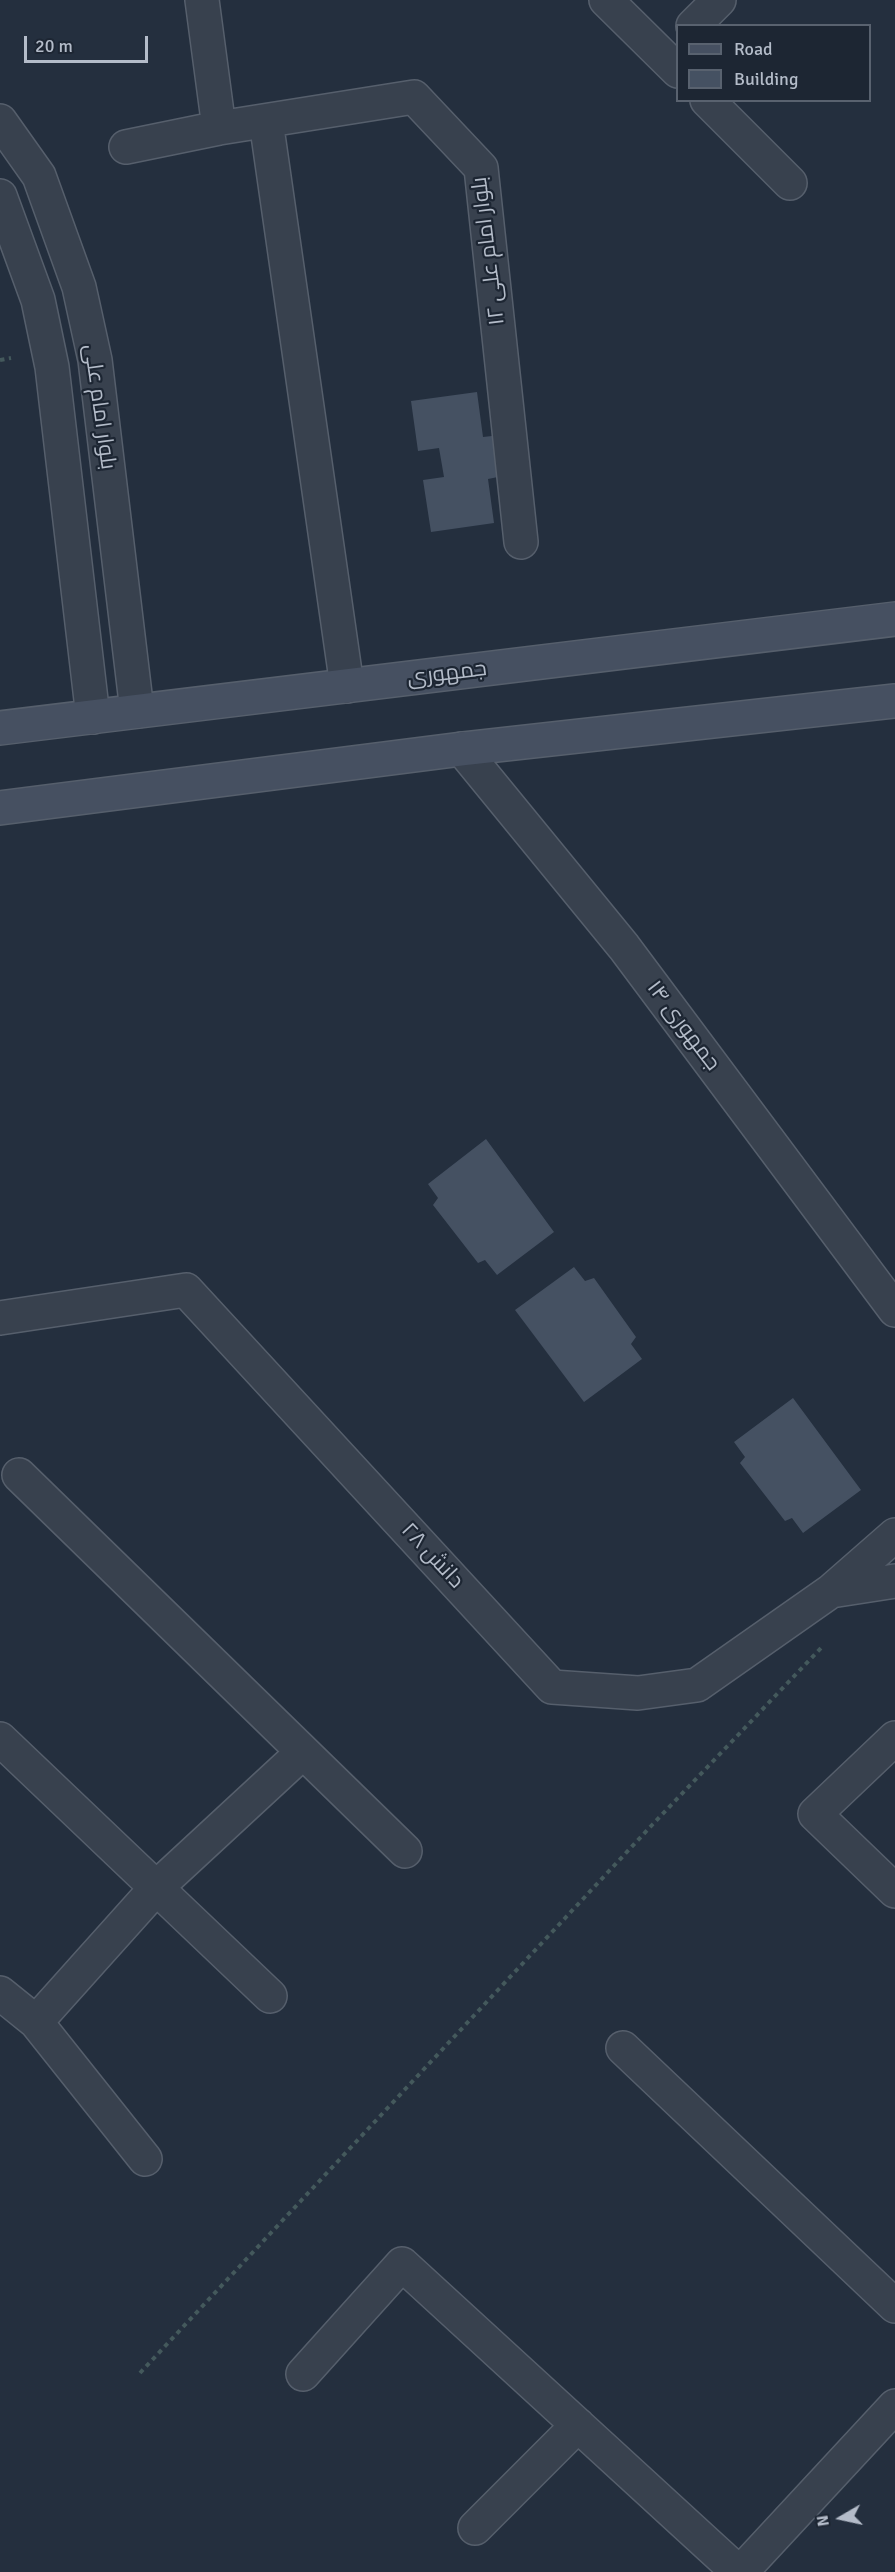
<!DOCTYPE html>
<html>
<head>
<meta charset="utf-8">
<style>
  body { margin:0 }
  #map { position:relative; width:895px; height:2572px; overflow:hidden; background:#242f3e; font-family:Signika,sans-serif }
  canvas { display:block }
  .legend { position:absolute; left:676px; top:24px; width:195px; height:78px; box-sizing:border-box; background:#1d2633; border:2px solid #59626f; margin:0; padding:8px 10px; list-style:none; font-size:18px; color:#b4bcc9 }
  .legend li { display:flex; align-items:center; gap:12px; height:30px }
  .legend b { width:30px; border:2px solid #59626f }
  .north { position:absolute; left:811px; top:2488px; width:60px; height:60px; -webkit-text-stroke:4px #1d2633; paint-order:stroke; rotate:261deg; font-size:16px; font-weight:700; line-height:24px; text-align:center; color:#b4bcc9 }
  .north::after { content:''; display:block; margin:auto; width:21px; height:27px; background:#b4bcc9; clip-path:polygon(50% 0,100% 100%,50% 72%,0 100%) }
  .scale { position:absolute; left:24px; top:36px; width:124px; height:27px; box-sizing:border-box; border:3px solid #b4bcc9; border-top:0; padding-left:8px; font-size:18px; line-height:21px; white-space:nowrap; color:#b4bcc9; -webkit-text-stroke:4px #1d2633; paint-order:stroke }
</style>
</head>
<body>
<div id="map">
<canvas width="895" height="2572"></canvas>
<ul class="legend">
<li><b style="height:8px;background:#465061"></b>Road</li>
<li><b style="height:16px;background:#455162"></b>Building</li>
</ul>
<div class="north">N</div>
<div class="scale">20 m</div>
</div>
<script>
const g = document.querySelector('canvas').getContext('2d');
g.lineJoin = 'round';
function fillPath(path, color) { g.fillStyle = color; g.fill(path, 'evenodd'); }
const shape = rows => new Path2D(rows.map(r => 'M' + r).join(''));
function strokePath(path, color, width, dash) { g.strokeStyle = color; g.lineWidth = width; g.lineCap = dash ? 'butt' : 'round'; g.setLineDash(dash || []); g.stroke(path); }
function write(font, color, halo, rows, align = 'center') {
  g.font = font + ' Signika,Cairo,sans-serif'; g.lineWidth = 4.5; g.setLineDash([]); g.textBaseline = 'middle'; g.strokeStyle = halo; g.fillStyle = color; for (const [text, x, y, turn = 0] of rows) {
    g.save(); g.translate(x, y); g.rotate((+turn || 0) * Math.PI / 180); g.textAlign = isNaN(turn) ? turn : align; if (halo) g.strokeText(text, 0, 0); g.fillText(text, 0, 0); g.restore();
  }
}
const building = shape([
  [477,392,483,437,492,436,498,477,488,479,494,523,431,532,423,480,444,477,439,448,418,451,411,401],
  [486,1139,554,1232,497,1275,485,1260,478,1263,433,1205,438,1198,428,1184],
  [574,1267,585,1281,594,1278,636,1337,631,1344,642,1359,584,1402,515,1310],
  [793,1398,861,1490,803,1533,792,1518,785,1521,740,1463,745,1457,734,1442]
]);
const path = shape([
  [0,360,11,358],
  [140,2373,653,1824,822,1647]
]);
const minor = shape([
  [202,0,219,128],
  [606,0,678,71],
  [693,26,719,0],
  [707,100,790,183],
  [266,121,347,686],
  [126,147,219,128,414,97,481,168,521,542],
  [19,1475,405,1851],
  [895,1738,815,1814,895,1891],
  [0,1739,270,1996],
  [0,1993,36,2022,145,2159],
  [36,2022,157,1887,303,1752],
  [623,2048,895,2306],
  [303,2374,402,2264,738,2572],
  [475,2528,578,2425],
  [741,2572,895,2406]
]);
const tertiary = shape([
  [0,121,39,176,79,287,95,360,137,711],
  [0,196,38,300,52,367,93,717],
  [462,749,624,947,895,1310],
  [0,1318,186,1290,552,1687,638,1693,697,1685,831,1591,895,1581],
  [831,1591,895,1535]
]);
const secondary = shape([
  [0,728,895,619],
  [0,808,462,749,895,701]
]);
const streetNames = [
  ["بلوار امام علی ۱۲",489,251,-97],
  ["بلوار امام علی",99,407,82],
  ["جمهوری",447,674,-7],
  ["جمهوری ۱۴",683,1026,53],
  ["دانش ۲۸",432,1556,47]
];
fillPath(building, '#455162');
strokePath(minor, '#565f6c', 36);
strokePath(tertiary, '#565f6c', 36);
strokePath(secondary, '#565f6c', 36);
strokePath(path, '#44595c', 4, [4.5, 4.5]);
strokePath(minor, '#38414e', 33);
strokePath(tertiary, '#38414e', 33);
strokePath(secondary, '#465061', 33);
write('22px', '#b4bcc9', '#1d2633', streetNames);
</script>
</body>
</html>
